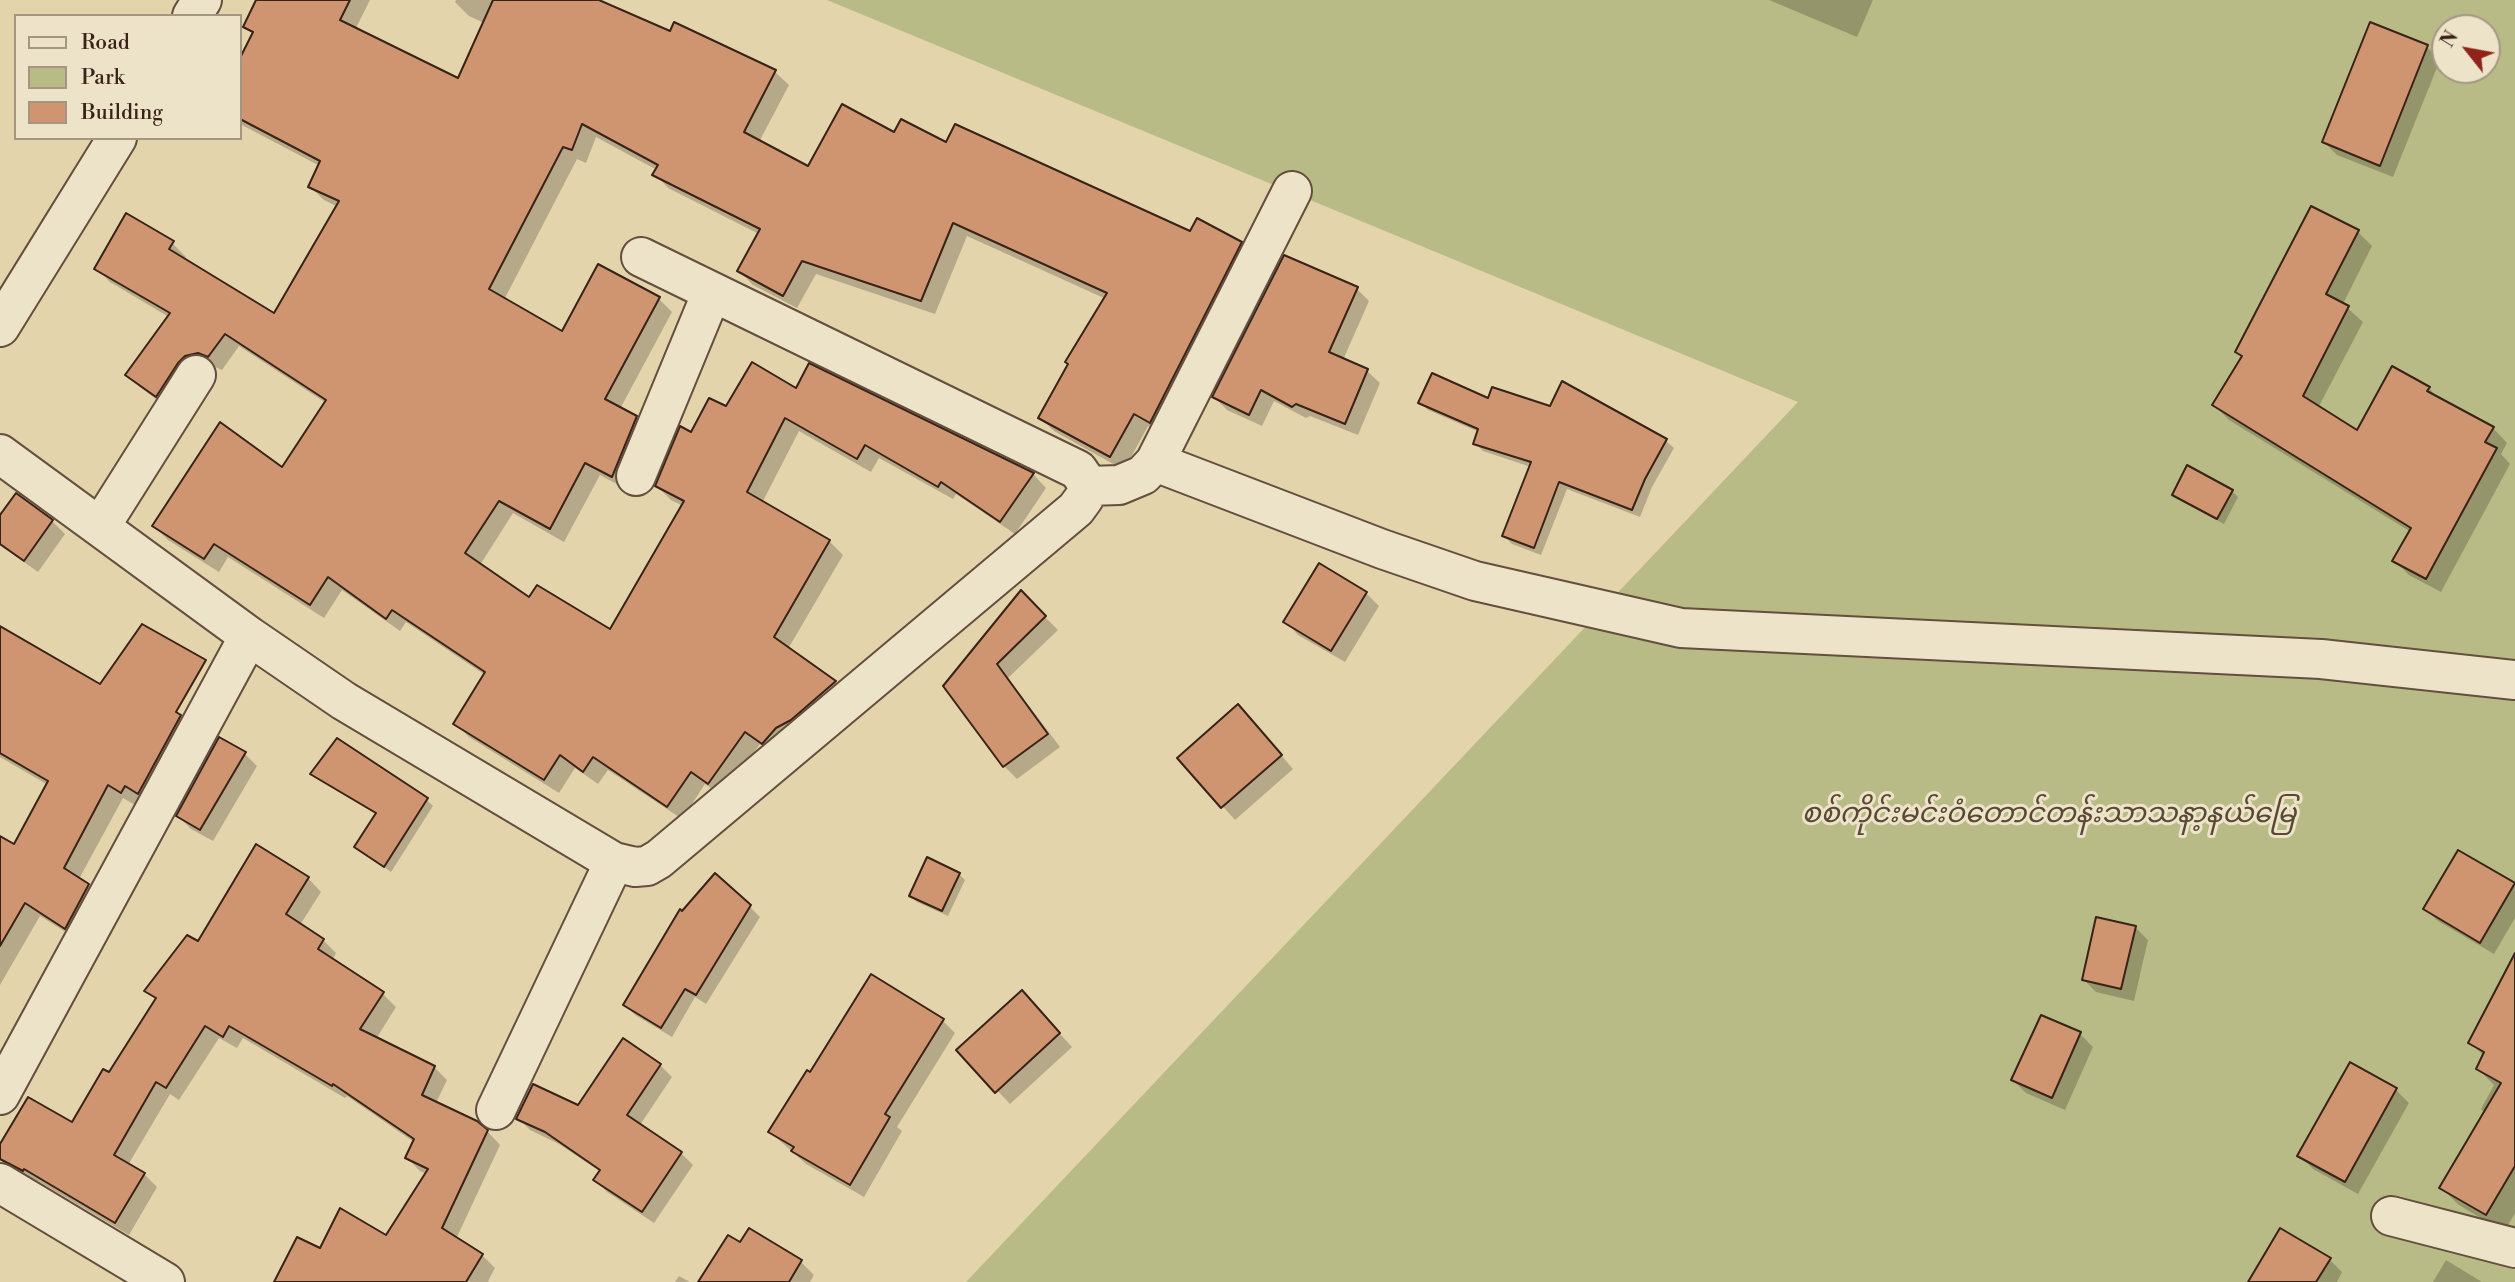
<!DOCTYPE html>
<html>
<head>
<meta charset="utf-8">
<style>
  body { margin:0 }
  #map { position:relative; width:2515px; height:1282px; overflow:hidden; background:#e3d4ac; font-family:"Libre Bodoni",serif }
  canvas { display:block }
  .legend { position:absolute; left:14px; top:14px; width:228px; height:126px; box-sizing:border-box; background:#ede3c9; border:2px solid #a59682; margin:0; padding:9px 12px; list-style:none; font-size:21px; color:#392218 }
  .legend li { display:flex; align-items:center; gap:14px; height:35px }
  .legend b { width:35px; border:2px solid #a59682 }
  .north { position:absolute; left:2431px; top:14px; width:70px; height:70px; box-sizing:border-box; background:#ede3c9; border:2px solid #a59682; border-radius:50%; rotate:301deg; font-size:19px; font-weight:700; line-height:28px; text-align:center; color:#392218 }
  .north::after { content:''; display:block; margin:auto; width:24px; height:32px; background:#8f2418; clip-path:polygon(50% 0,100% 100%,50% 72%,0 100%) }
</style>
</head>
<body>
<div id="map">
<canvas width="2515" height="1282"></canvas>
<ul class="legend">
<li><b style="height:9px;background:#ede3c9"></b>Road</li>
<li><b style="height:19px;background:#b9bb86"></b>Park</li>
<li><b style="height:19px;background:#cf9571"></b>Building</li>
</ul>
<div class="north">N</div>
</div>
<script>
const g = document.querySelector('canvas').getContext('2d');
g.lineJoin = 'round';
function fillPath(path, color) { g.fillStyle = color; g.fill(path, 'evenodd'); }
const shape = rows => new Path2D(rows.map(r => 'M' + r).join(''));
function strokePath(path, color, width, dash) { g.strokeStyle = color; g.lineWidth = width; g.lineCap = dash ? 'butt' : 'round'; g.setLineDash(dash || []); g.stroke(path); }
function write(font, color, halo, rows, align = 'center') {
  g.font = font + ' "Libre Bodoni","Noto Sans Myanmar",serif'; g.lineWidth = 6; g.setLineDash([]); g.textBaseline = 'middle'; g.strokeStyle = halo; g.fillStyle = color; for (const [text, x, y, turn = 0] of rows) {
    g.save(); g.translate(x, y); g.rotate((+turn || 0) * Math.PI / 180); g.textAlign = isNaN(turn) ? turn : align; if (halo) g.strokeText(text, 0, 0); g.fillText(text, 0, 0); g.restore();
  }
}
const green = shape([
  [827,0,2515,0,2515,1282,966,1282,1798,402],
  [2445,28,2487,28,2487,70,2445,70]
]);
const shadow = shape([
  [258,0,370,0,355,30,459,81,484,23,469,16,455,2,456,0,577,0,775,72,789,85,759,142,809,169,895,135,947,145,1191,233,1241,243,1255,257,1164,435,1148,426,1124,470,1054,431,1040,418,1106,299,967,236,935,314,816,274,797,308,753,285,739,271,759,234,668,188,655,174,657,170,596,137,586,163,577,159,504,300,563,334,658,298,672,312,620,409,636,418,650,432,626,489,600,475,564,542,513,513,480,565,530,600,610,631,683,506,671,500,657,486,692,434,726,408,796,391,1033,474,1046,488,1015,534,956,494,953,499,879,458,871,472,799,431,762,503,829,541,843,555,788,649,835,682,848,696,777,757,760,744,722,796,705,784,682,819,608,770,598,784,575,768,559,793,469,737,456,724,485,675,406,622,400,631,342,590,324,618,228,557,219,572,168,540,154,526,282,470,326,403,239,346,222,370,213,366,171,410,141,388,127,375,169,317,110,282,96,268,172,243,186,257,184,261,275,315,338,207,324,200,310,187,320,166,240,124,240,62,254,35,245,27],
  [1769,0,1873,0,1857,37],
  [2371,24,2427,47,2440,60,2393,177,2337,155,2324,142],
  [2358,232,2372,246,2343,304,2363,322,2318,408,2358,432,2429,388,2440,400,2493,428,2507,443,2501,454,2510,464,2441,592,2409,575,2394,560,2411,532,2229,420,2214,405,2243,358,2237,352],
  [1357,289,1369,301,1343,360,1367,371,1380,383,1358,435,1310,416,1306,418,1274,401,1262,426,1227,410,1214,397],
  [1489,401,1666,441,1674,448,1652,487,1640,517,1567,489,1541,555,1512,544,1504,536,1531,467,1483,451,1475,443,1479,432,1428,410,1420,402],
  [2232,491,2238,497,2224,524,2180,500,2174,494],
  [0,518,52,521,65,534,38,572,0,545],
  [1021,593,1058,630,1008,678,1060,747,1017,779,1004,766,945,686],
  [1366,593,1379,606,1345,662,1298,635,1286,622],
  [0,628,100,686,180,716,194,730,135,805,123,798,79,879,102,899,80,941,40,916,0,985,0,838,15,846,48,785,0,757],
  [1251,720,1293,769,1235,820,1179,758],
  [245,754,257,766,213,841,191,829,178,816],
  [312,774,427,800,433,806,391,872,356,847,377,815,318,779],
  [2459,852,2515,885,2515,918,2494,954,2438,921,2425,909],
  [959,874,965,880,948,916,917,902,911,896],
  [308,878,321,892,300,925,323,940,336,953,332,961,383,994,396,1007,376,1039,434,1067,447,1080,436,1103,487,1131,500,1145,456,1239,482,1255,495,1268,488,1281,490,1282,276,1282,320,1250,387,1237,426,1174,420,1171,407,1158,414,1142,347,1096,345,1098,243,1038,237,1048,219,1038,179,1100,170,1094,128,1165,144,1174,157,1187,129,1235,38,1181,36,1183,9,1168,0,1160,0,1148,73,1124,110,1075,157,1001,147,991,198,943],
  [750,907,760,917,706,1004,695,997,672,1037,635,1015,625,1005],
  [2135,927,2148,940,2134,1001,2096,992,2083,979],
  [2515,979,2515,1213,2504,1232,2459,1205,2441,1188,2485,1113,2481,1109,2494,1085,2478,1069,2484,1056,2470,1042],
  [1034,1005,1072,1047,1010,1104,959,1050],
  [942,1020,955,1033,897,1127,902,1131,864,1197,806,1164,770,1132],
  [2080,1034,2093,1047,2065,1110,2026,1093,2013,1080],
  [660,1065,672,1077,640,1125,681,1153,693,1165,654,1223,607,1192,595,1180,601,1172,559,1144,530,1130,518,1118,579,1108],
  [2396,1090,2409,1103,2358,1194,2313,1169,2300,1156],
  [741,1244,801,1262,814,1275,810,1282,700,1282],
  [2330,1260,2342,1272,2337,1282,2250,1282],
  [2446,1260,2482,1282,2433,1282],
  [679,1276,690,1282,675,1282]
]);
const building = shape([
  [256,0,350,0,340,20,458,78,493,0,599,0,670,31,674,22,776,70,744,132,808,166,842,104,894,132,901,119,946,142,955,124,1190,231,1197,218,1242,242,1150,423,1134,414,1110,457,1038,418,1068,364,1065,362,1107,293,953,223,921,301,802,261,783,296,737,271,760,229,652,175,658,165,582,124,572,150,563,147,489,289,562,331,598,264,660,297,605,399,637,416,612,477,585,463,550,529,499,501,465,553,529,597,537,585,610,629,684,501,655,486,680,426,691,432,709,398,726,406,752,362,796,388,809,363,1034,473,1000,522,941,482,938,487,865,445,857,459,785,418,747,492,830,540,774,637,836,681,791,720,776,728,762,744,745,732,708,784,691,772,667,807,593,757,583,772,560,755,544,780,453,724,485,672,392,610,386,619,328,577,310,605,214,544,204,559,152,526,220,422,282,467,326,400,225,334,208,357,198,353,185,356,178,363,156,397,125,375,170,313,94,269,126,213,174,241,169,249,274,313,339,201,308,187,320,161,240,119,240,58,253,32,243,27,256,0],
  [2370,22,2428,45,2380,166,2322,142,2370,22],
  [2311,206,2359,230,2326,294,2349,306,2303,396,2357,430,2392,366,2430,387,2427,391,2494,427,2485,442,2497,448,2426,579,2392,561,2411,528,2212,405,2242,356,2235,352,2311,206],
  [1284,255,1358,287,1329,352,1368,369,1345,424,1296,404,1292,407,1261,390,1249,415,1212,397,1284,255],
  [1432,373,1488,398,1492,387,1550,406,1562,381,1667,439,1645,479,1632,510,1559,482,1534,548,1502,536,1531,462,1473,444,1478,429,1418,403,1432,373],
  [2187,465,2233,490,2217,519,2172,495,2187,465],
  [16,493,53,520,24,561,0,544,0,515,16,493],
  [1319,563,1367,592,1331,651,1283,622,1319,563],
  [1021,590,1046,616,997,664,1048,734,1003,767,943,686,1021,590],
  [142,624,206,660,176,712,181,715,138,794,125,786,121,793,108,785,64,868,89,884,65,929,25,903,0,946,0,836,14,844,48,781,0,753,0,626,100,684,142,624],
  [1238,704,1282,755,1221,808,1177,758,1238,704],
  [219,737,246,752,200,830,176,816,219,737],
  [337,738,428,798,384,867,354,847,376,813,310,774,337,738],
  [256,844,309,877,286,914,324,939,318,949,384,992,360,1029,435,1066,422,1095,477,1121,488,1130,442,1228,483,1254,466,1282,274,1282,297,1237,320,1248,340,1208,386,1235,428,1169,405,1158,414,1139,333,1084,332,1086,229,1026,223,1037,205,1026,166,1088,156,1082,114,1155,145,1173,115,1223,24,1169,23,1171,0,1159,0,1144,28,1097,72,1122,103,1069,109,1072,156,998,144,991,187,935,198,941,256,844],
  [2458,850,2515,883,2480,943,2423,909,2458,850],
  [927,857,960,873,942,911,909,896,927,857],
  [715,873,751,905,696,995,685,989,661,1028,623,1005,680,909,682,911,715,873],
  [2096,917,2136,926,2121,989,2082,980,2096,917],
  [2515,953,2515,1166,2486,1215,2439,1188,2501,1083,2476,1069,2484,1052,2468,1043,2515,953],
  [871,974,944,1019,885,1114,890,1117,850,1185,791,1151,794,1147,768,1132,807,1070,810,1072,871,974],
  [1022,990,1060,1033,995,1093,956,1050,1022,990],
  [2041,1015,2081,1032,2052,1098,2011,1080,2041,1015],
  [623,1038,661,1064,627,1115,682,1152,642,1212,593,1180,600,1170,545,1132,516,1119,533,1084,578,1105,623,1038],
  [2350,1062,2397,1088,2345,1182,2297,1156,2350,1062],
  [749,1228,802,1260,789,1282,698,1282,728,1235,740,1242,749,1228],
  [2280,1228,2331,1258,2316,1282,2248,1282,2280,1228]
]);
const minor = shape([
  [192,16,202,0],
  [641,257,1078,470,1089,486],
  [0,327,117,138],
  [0,454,249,636,344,701,614,862,635,867,647,866,659,859,1076,509,1084,498,1089,486],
  [1155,462,1382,549,1475,581,1681,628,2321,659,2515,680],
  [636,476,712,292],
  [1089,486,1119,485,1143,475,1155,462,1292,191],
  [100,527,196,375],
  [0,1095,249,636],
  [496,1110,614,862],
  [0,1183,165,1282],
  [2391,1216,2515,1248]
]);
const parkNames = [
  ["စစ်ကိုင်းမင်းဝံတောင်တန်းသာသနာ့နယ်မြေ",2049,815]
];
fillPath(green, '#b9bb86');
fillPath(shadow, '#0003');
fillPath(building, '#cf9571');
strokePath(building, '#392218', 2);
strokePath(minor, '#644e3d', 42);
strokePath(minor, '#ede3c9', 38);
write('italic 28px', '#594834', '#ede3c9', parkNames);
</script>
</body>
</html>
